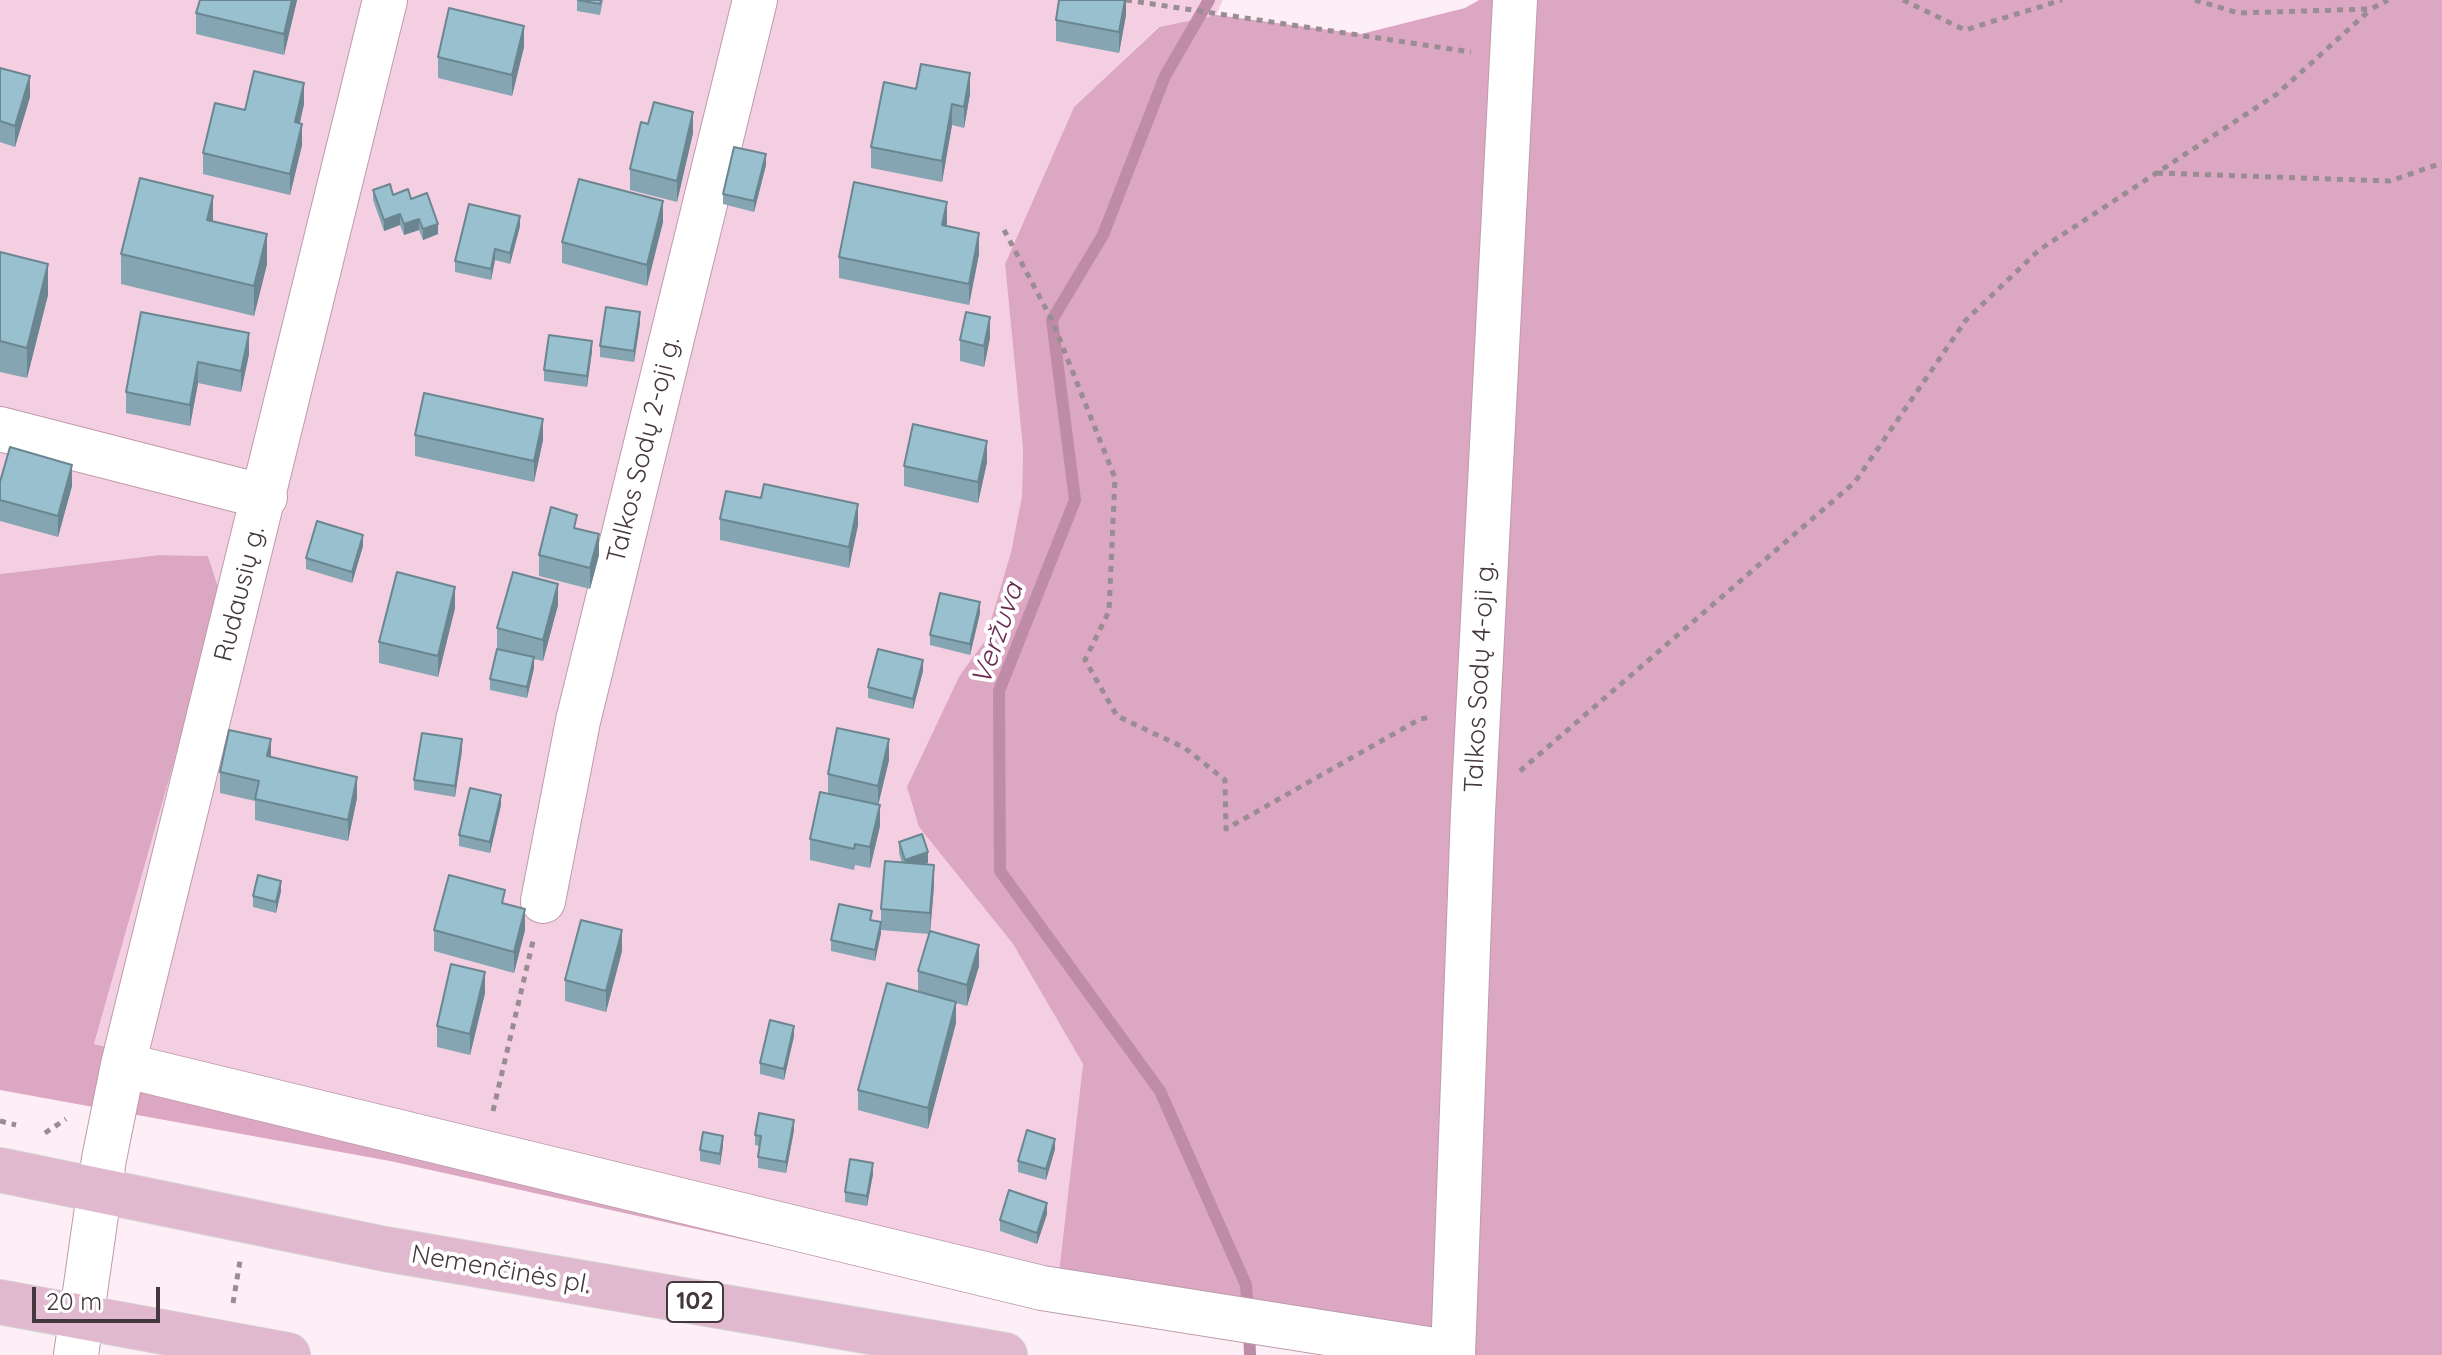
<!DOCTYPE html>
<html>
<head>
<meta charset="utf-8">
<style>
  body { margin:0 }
  #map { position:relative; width:2442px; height:1355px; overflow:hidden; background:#feeff7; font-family:Quicksand,sans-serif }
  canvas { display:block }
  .scale { position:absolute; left:32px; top:1287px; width:128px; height:36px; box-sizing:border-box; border:4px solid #45373e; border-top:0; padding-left:10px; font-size:24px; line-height:28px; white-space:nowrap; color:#45373e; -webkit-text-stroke:6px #fff; paint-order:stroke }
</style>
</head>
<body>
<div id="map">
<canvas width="2442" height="1355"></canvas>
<div class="scale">20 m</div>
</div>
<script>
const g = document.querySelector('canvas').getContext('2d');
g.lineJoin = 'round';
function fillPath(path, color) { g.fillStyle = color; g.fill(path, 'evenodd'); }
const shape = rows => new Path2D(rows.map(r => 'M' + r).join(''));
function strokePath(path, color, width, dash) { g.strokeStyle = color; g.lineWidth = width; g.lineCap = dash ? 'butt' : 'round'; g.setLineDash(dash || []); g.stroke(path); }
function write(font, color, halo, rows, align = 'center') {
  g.font = font + ' Quicksand,sans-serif'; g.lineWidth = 8; g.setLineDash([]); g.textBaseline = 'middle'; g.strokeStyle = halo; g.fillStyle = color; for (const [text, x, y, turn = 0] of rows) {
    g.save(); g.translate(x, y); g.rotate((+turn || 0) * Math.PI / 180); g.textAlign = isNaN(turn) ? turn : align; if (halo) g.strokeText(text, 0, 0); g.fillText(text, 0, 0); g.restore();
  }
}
const green = shape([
  [0,0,1223,0,1216,15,1158,27,1074,107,1005,264,1023,450,1022,496,1011,552,985,642,960,675,919,827,1013,944,1083,1064,1059,1272,94,1044,221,596,208,556,159,555,0,574]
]);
const forest = shape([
  [1479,0,2442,0,2442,1355,1361,1355,1061,1310,390,1161,0,1090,0,574,159,555,208,556,221,596,94,1044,1059,1272,1083,1064,1013,944,919,827,907,787,960,675,985,641,1011,552,1022,496,1023,450,1005,264,1074,107,1159,27,1216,15,1361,34,1465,8]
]);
const stream = shape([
  [1209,0,1165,76,1103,235,1052,320,1075,500,999,691,1000,871,1160,1091,1246,1285,1248,1312],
  [1249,1330,1250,1355]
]);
const path = shape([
  [1126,0,1471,52],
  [1903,0,1965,30,2062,0],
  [2195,0,2238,13,2371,9,2388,0],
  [2157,173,2390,181,2442,163],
  [1004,230,1052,320,1115,478,1109,611,1085,660,1117,716,1185,748,1225,780,1226,829,1420,719,1433,717],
  [1520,771,1855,482,1966,320,2039,250,2277,94,2371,9],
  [493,1111,533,941],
  [0,1121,16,1125],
  [45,1133,66,1119],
  [233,1303,240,1261]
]);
const minor = shape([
  [0,429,265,497],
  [543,901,578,721,755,0],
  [123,1065,1042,1288,1453,1353],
  [76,1355,104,1159,123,1065,385,0],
  [1453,1355,1473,812,1515,0]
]);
const primary = shape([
  [0,1170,385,1249,1005,1355],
  [0,1302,288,1355]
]);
const wall = shape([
  [297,0,284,55,196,34,196,13],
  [577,0,603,0,600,15,577,11],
  [1126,0,1126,15,1119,53,1056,41,1056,20],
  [524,47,512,96,438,78,438,57],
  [0,68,30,97,15,147,0,142],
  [916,89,970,94,964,128,952,125,942,182,871,168,871,147],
  [304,104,300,123,302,145,290,195,203,174,203,153,245,110],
  [693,133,677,202,630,190,630,169],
  [766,165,754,212,723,204,723,194],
  [373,190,411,199,438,234,423,240,419,230,404,235,400,225,384,231,373,200],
  [213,221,267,264,254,316,121,284,121,254],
  [663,222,647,286,562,263,562,242],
  [947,223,947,226,979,254,969,305,839,278,839,257],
  [520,226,510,264,495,260,491,280,455,272,455,261],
  [0,252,48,295,27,378,0,372],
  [141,312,249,354,241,392,198,383,190,426,126,413,126,392],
  [640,323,634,362,600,357,600,346],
  [990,338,984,367,960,361,960,340],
  [592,351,587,387,544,381,544,370],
  [415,435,543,440,534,482,415,456],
  [987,462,978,503,904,486,904,466],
  [0,482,72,486,58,537,0,521],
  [720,519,858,525,849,568,720,540],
  [577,529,599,555,590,589,539,576,539,555],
  [363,546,352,583,306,569,306,558],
  [558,605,543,661,534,659,534,668,527,698,490,690,490,679,497,649,497,628],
  [455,608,438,677,379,663,379,642],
  [980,613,970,655,930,645,930,635],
  [923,671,913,709,868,698,868,687],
  [462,750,455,797,414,790,414,780],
  [271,757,357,798,348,841,255,820,255,801,220,793,220,772],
  [889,760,878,805,880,826,870,868,855,865,854,870,810,860,810,839,828,794,828,774],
  [501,805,490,853,459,846,459,835],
  [899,842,928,863,923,864,934,886,930,931,979,966,967,1006,956,1003,956,1023,928,1129,858,1110,858,1090,918,991,918,971,929,934,881,930,881,909,902,863,899,853],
  [281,891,276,913,253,907,253,896],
  [505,904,525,930,514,973,434,951,434,930],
  [872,920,881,933,875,961,831,951,831,940],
  [622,951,606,1012,565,1001,565,980],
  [485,993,470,1055,437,1047,437,1026],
  [794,1036,784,1080,760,1074,760,1063],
  [794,1130,786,1173,758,1168,758,1157,760,1146,755,1145,755,1135],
  [723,1146,720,1165,700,1161,700,1150],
  [1055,1149,1046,1180,1018,1172,1018,1161],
  [873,1174,867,1206,845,1202,845,1192],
  [1047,1214,1037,1244,1000,1231,1000,1220]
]);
const shadedWall = shape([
  [292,0,297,0,284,55,284,34],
  [1125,0,1126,0,1126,15,1119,53,1119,32],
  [524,26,524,47,512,96,512,75],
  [970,73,970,94,964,128,964,107],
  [30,76,30,97,15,147,15,126],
  [304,83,304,104,295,143,295,122],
  [952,104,952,125,942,182,942,161],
  [693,112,693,133,677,202,677,181],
  [302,124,302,145,290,195,290,174],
  [766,154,766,165,754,212,754,201],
  [213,196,213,227,207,220],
  [663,201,663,222,647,286,647,265],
  [947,202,947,223,942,246,942,225],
  [400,214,400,225,384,231,384,220],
  [520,216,520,226,510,264,510,253],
  [419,219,419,230,404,235,404,224],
  [438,224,438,234,423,240,423,229],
  [979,233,979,254,969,305,969,284],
  [267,234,267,264,254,316,254,286],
  [495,249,495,260,491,280,491,269],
  [48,264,48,295,27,378,27,348],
  [640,312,640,323,634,362,634,351],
  [990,317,990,338,984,367,984,346],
  [249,333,249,354,241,392,241,371],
  [592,341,592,351,587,387,587,376],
  [198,362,198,383,190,426,190,405],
  [543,419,543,440,534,482,534,461],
  [987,441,987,462,978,503,978,482],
  [72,465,72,486,58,537,58,516],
  [858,504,858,525,849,568,849,547],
  [599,534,599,555,590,589,590,568],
  [363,535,363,546,352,583,352,572],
  [558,584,558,605,543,661,543,640],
  [455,587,455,608,438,677,438,656],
  [980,602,980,613,970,655,970,644],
  [534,657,534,668,527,698,527,687],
  [923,660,923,671,913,709,913,699],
  [271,739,271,760,267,756],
  [462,739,462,750,455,797,455,786],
  [889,739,889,760,878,806,878,786],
  [357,777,357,798,348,841,348,820],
  [501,795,501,805,490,853,490,842],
  [880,805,880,826,870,868,870,847],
  [928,852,928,863,905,871,905,860],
  [934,865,934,886,930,934,930,913],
  [281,881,281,891,276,913,276,902],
  [525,909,525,930,514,973,514,952],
  [881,922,881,933,875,961,875,950],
  [622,930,622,951,606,1012,606,991],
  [979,945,979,966,967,1006,967,985],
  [485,972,485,993,470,1055,470,1034],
  [956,1002,956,1023,928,1129,928,1108],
  [794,1026,794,1036,784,1080,784,1069],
  [794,1120,794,1130,786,1173,786,1162],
  [723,1136,723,1146,720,1165,720,1154],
  [1055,1139,1055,1149,1046,1180,1046,1169],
  [873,1163,873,1174,867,1206,867,1196],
  [1047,1203,1047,1214,1037,1244,1037,1233]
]);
const building = shape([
  [200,0,292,0,284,34,196,13,200,0],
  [578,0,601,0,600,4,578,0],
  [1059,0,1125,0,1119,32,1056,20,1059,0],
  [449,8,524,26,512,75,438,57,449,8],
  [921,64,970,73,964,107,952,104,942,161,871,147,884,82,916,89,921,64],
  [0,68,30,76,15,126,0,121,0,68],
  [254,71,304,83,295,122,302,124,290,174,203,153,215,103,245,110,254,71],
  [654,102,693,112,677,181,630,169,641,122,648,124,654,102],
  [734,147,766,154,754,201,723,194,734,147],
  [140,178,213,196,207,220,267,234,254,286,121,254,140,178],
  [579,179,663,201,647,265,562,242,579,179],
  [854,182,947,202,942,225,979,233,969,284,839,257,854,182],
  [390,184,393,195,408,189,411,199,427,193,438,224,423,229,419,219,404,224,400,214,384,220,373,190,390,184],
  [469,204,520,216,510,253,495,249,491,269,455,261,469,204],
  [0,252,48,264,27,348,0,341,0,252],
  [606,307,640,312,634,351,600,346,606,307],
  [141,312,249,333,241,371,198,362,190,405,126,392,141,312],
  [966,312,990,317,984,346,960,340,966,312],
  [549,335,592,341,587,376,544,370,549,335],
  [424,393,543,419,534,461,415,435,424,393],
  [913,424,987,441,978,482,904,466,913,424],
  [10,447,72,465,58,516,0,500,0,482,10,447],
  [764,484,858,504,849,547,720,519,726,491,761,498,764,484],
  [551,507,577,515,574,528,599,534,590,568,539,555,551,507],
  [317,521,363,535,352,572,306,558,317,521],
  [397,572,455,587,438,656,379,642,397,572],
  [513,572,558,584,543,640,497,628,513,572],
  [940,593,980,602,970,644,930,635,940,593],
  [497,649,534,657,527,687,490,679,497,649],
  [878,649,923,660,913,699,868,687,878,649],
  [837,728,889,739,878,786,828,774,837,728],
  [229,730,271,739,267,756,357,777,348,820,255,799,259,781,220,772,229,730],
  [422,733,462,739,455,786,414,780,422,733],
  [470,788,501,795,490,842,459,835,470,788],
  [820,792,880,805,870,847,855,844,854,849,810,839,820,792],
  [922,834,928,852,905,860,899,842,922,834],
  [885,861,934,865,930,913,881,909,885,861],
  [258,875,281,881,276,902,253,896,258,875],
  [449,875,505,890,502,903,525,909,514,952,434,930,449,875],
  [839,904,872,911,870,920,881,922,875,950,831,940,839,904],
  [581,920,622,930,606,991,565,980,581,920],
  [930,931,979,945,967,985,918,971,930,931],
  [451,964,485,972,470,1034,437,1026,451,964],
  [887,983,956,1002,928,1108,858,1090,887,983],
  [770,1020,794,1026,784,1069,760,1063,770,1020],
  [759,1113,794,1120,786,1162,758,1157,761,1136,755,1135,759,1113],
  [1027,1130,1055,1139,1046,1169,1018,1161,1027,1130],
  [703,1132,723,1136,720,1154,700,1150,703,1132],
  [850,1159,873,1163,867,1196,845,1192,850,1159],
  [1009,1190,1047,1203,1037,1233,1000,1220,1009,1190]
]);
const shields = [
  [695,1302,56]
];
const shieldNames = [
  ["102",695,1302]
];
const streetNames = [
  ["Talkos Sodų 2-oji g.",644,450,-76],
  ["Rudausių g.",240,594,-76],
  ["Talkos Sodų 4-oji g.",1480,677,-87],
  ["Nemenčinės pl.",501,1270,10]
];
const waterNames = [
  ["Veržuva",998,634,-71]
];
fillPath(green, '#f4cfe2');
fillPath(forest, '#dca7c3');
strokePath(stream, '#bf8ca7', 12);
strokePath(minor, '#bd9bac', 46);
strokePath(primary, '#d6d3d5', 46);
strokePath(path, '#9a8c93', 5, [6, 6]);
strokePath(minor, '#fff', 44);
strokePath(primary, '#e1b9ce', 44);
fillPath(wall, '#84a5b1');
fillPath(shadedWall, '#6b8690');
fillPath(building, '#99c0ce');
strokePath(building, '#6b8690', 2);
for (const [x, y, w] of shields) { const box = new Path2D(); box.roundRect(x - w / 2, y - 20, w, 40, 6); g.fillStyle = '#fff'; g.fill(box); strokePath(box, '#45373e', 2); }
write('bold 24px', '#45373e', null, shieldNames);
write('26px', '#45373e', '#fff', streetNames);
write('italic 28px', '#6b2c51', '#fff', waterNames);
</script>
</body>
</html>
